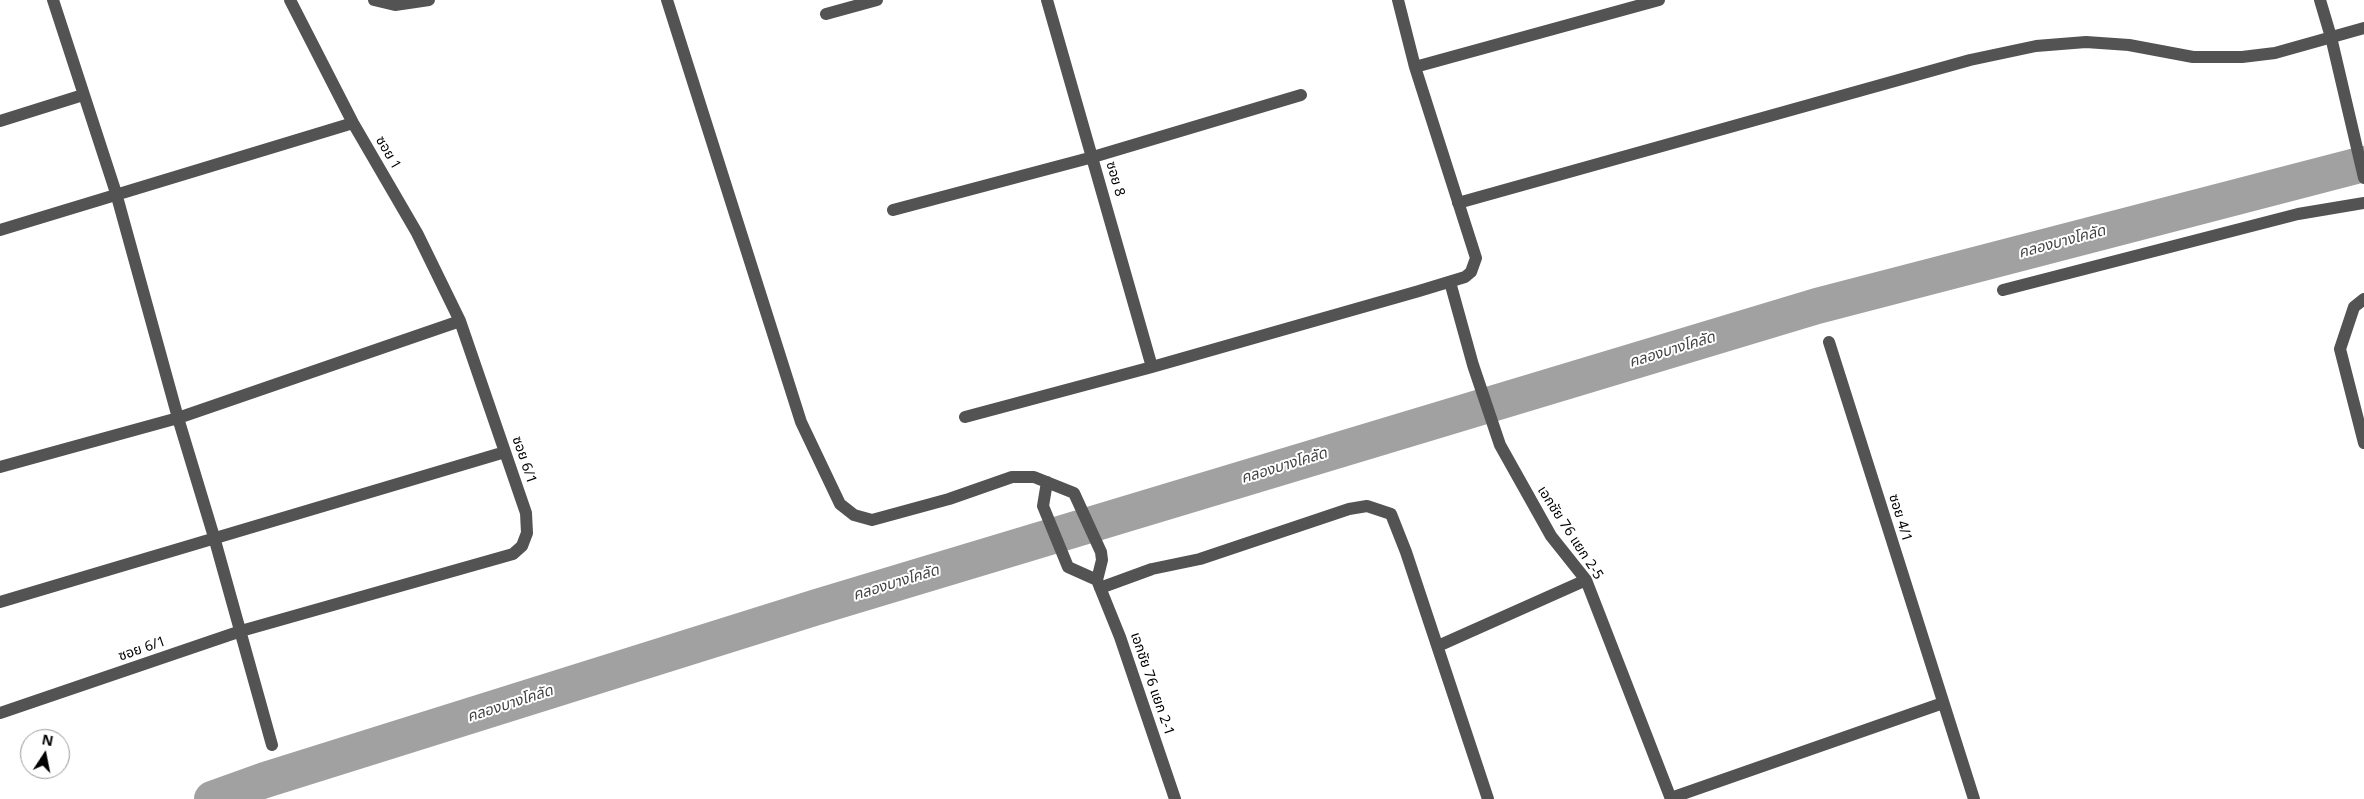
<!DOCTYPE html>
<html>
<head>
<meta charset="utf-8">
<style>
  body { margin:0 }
  #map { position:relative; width:2364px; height:799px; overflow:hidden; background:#fff; font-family:"Noto Sans",sans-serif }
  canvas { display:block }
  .north { position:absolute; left:20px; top:729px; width:50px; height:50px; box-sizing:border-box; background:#fff; border:1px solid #999; border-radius:50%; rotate:11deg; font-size:14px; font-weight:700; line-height:20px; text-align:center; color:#000 }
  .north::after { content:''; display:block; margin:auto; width:18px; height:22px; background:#000; clip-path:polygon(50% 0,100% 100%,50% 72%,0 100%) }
</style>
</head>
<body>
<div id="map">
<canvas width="2364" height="799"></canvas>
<div class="north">N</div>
</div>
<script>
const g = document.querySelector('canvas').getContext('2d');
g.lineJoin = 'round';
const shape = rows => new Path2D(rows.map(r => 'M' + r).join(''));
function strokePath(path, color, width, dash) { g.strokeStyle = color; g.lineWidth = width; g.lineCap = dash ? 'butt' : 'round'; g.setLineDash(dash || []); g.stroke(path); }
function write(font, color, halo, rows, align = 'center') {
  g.font = font + ' "Noto Sans","Noto Sans Thai",sans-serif'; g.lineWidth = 4; g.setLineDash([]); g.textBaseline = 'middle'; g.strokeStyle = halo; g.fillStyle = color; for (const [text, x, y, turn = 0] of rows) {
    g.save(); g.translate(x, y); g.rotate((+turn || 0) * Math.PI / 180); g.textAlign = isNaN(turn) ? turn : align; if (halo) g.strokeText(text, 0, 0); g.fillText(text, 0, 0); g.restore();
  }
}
const canal = shape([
  [212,799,265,780,817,607,1817,306,2364,164]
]);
const minor = shape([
  [53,0,116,193,178,418,214,537,272,745],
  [290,0,353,123,417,233,460,321],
  [374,0,395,5,429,0],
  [667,0,801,422,840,504,854,515,872,520,949,499,1012,477,1034,477,1074,493,1101,552,1102,560,1097,580],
  [1047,0,1152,367],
  [2320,0,2331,37,2364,178],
  [826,14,877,0],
  [1415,67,1659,0],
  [0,121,83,95],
  [1458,203,1970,60,2036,46,2086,42,2129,45,2193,57,2242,57,2275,53,2364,28],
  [893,210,1093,157,1301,95],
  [0,230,353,123],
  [1450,282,1473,365,1500,445,1551,536,1586,580,1671,799],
  [2003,290,2298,214,2364,203],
  [2364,299,2354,307,2340,349,2364,443],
  [1829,342,1974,799],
  [965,417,1152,367,1419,291,1465,277,1471,272,1476,258,1415,67,1398,0],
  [0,467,178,418,460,321,526,513,527,533,522,546,513,554,241,631,0,713],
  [1047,482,1043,506,1068,567,1097,580],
  [1097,580,1120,637,1175,799],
  [1100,588,1152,569,1200,559,1349,509,1367,506,1391,514,1406,552,1488,799],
  [0,602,505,452],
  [1438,646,1586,580],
  [1671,798,1943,703]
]);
const streetNames = [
  ["ซอย 1",388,153,60],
  ["ซอย 8",1115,179,74],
  ["ซอย 6/1",524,460,71],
  ["ซอย 4/1",1900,518,73],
  ["เอกชัย 76 แยก 2-5",1570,533,57],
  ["ซอย 6/1",142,649,-19],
  ["เอกชัย 76 แยก 2-1",1152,684,71]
];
const waterNames = [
  ["คลองบางโคลัด",2062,242,-15],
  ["คลองบางโคลัด",1672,350,-17],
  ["คลองบางโคลัด",1284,466,-17],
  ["คลองบางโคลัด",896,583,-17],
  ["คลองบางโคลัด",510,704,-18]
];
strokePath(canal, '#a1a1a1', 36);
strokePath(minor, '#535353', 12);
write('14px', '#000', '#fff', streetNames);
write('italic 15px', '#424242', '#fff', waterNames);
</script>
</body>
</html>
